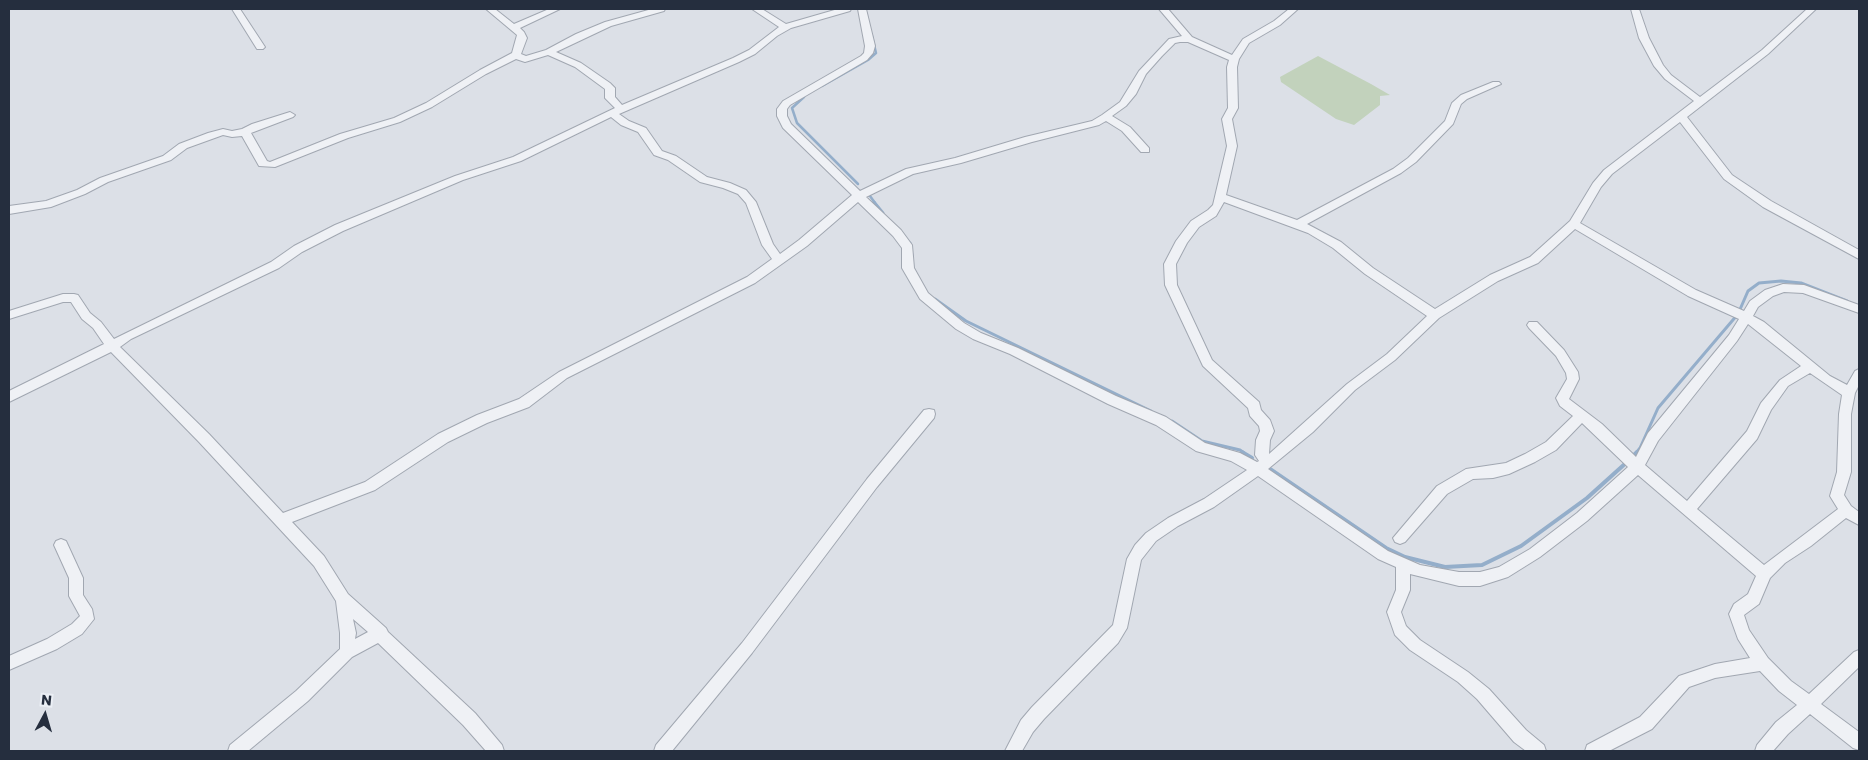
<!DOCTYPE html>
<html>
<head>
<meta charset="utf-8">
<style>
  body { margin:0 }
  #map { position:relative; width:1868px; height:760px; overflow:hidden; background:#dce0e7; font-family:Poppins,sans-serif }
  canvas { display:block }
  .frame { position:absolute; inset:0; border:10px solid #252e3e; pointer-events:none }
  .north { position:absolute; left:20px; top:690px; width:50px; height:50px; -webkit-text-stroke:4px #ebeff5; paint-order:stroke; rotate:6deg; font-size:14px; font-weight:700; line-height:20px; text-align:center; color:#252e3e }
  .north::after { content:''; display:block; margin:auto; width:18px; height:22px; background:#252e3e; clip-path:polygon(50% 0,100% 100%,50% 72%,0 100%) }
</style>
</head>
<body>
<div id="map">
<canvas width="1868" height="760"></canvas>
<div class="frame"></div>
<div class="north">N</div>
</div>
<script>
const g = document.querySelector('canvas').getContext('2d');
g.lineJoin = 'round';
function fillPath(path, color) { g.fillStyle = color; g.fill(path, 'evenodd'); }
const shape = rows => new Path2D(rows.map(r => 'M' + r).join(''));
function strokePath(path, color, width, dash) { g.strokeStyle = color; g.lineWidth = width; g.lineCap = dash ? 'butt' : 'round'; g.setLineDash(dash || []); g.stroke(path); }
const green = shape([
  [1318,56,1371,84,1390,95,1380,96,1380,105,1354,125,1336,119,1281,82,1280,77]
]);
const streamFar2 = shape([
  [822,86,868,60,876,53,872,36],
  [804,97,792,108,797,123,858,184],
  [870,196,875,203]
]);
const streamFar1 = shape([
  [874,202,883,213],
  [910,243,912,256],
  [935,299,966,321,1151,411],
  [1172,421,1202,441,1240,450,1244,453],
  [1636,453,1640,448,1658,408,1738,314,1748,291,1759,283,1781,281,1801,283,1847,301]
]);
const stream = shape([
  [1242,452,1252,458],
  [1631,458,1637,452],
  [1267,467,1386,548,1405,557,1445,567,1482,565,1521,546,1587,498,1627,462]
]);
const minor = shape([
  [232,9,240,9,265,47,263,49,257,49,232,9],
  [486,9,495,9,514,24,549,9,560,9,520,28,524,32,527,38,521,54,526,56,546,50,576,34,605,22,652,9,665,9,664,11,611,26,556,52,581,63,610,83,615,88,615,97,622,105,733,58,749,50,779,27,752,9,762,9,786,24,838,9,851,9,850,11,791,28,777,36,755,54,739,62,619,114,629,121,646,128,662,151,676,156,707,177,730,183,746,190,756,202,773,244,780,254,799,240,852,195,783,128,777,116,777,109,783,101,861,56,864,53,865,46,858,9,866,9,875,46,873,53,867,60,790,105,787,109,787,116,791,124,860,191,906,169,955,158,1025,137,1092,121,1102,115,1120,102,1139,71,1169,39,1182,36,1159,9,1168,9,1192,37,1232,55,1243,39,1274,21,1289,9,1298,9,1280,25,1249,43,1239,59,1237,67,1238,108,1232,119,1237,146,1226,195,1297,220,1393,169,1408,158,1445,121,1452,103,1461,95,1493,82,1499,82,1501,84,1467,99,1461,104,1453,124,1416,162,1401,173,1307,224,1341,242,1373,268,1435,309,1490,275,1530,257,1570,221,1593,183,1604,170,1694,101,1665,79,1654,66,1639,38,1631,9,1639,9,1649,38,1663,65,1671,75,1700,97,1762,50,1807,9,1816,9,1768,54,1687,117,1732,175,1771,201,1859,250,1859,259,1763,207,1724,179,1680,122,1612,174,1601,187,1580,223,1696,290,1744,311,1750,301,1765,290,1783,284,1804,285,1859,305,1859,313,1803,293,1784,292,1773,296,1758,307,1753,316,1764,322,1830,376,1847,385,1855,371,1859,369,1859,385,1855,393,1851,414,1851,472,1844,495,1851,506,1859,512,1859,525,1846,518,1811,546,1785,563,1770,578,1759,604,1744,615,1749,630,1768,658,1791,681,1809,694,1854,652,1859,650,1859,667,1821,704,1859,732,1859,750,1853,748,1810,714,1788,734,1773,751,1755,751,1757,745,1776,722,1797,705,1779,691,1760,671,1715,678,1689,687,1652,729,1609,751,1585,751,1587,745,1640,717,1679,676,1715,664,1750,658,1738,639,1729,614,1734,604,1748,594,1756,576,1638,475,1587,521,1540,557,1508,577,1480,586,1459,586,1410,574,1410,590,1401,612,1406,626,1420,640,1468,672,1489,689,1526,730,1544,745,1546,751,1526,751,1514,742,1477,699,1458,682,1410,650,1395,635,1387,612,1396,590,1396,567,1378,559,1258,476,1214,507,1178,526,1156,541,1141,560,1127,628,1118,643,1044,719,1033,732,1022,751,1005,751,1021,720,1032,707,1113,625,1127,559,1135,545,1146,533,1168,518,1204,499,1247,470,1231,461,1196,451,1156,425,1108,404,1010,354,973,339,956,329,920,299,902,268,902,248,893,236,858,202,807,246,755,283,567,378,529,407,487,423,448,442,375,490,292,522,324,556,348,594,386,628,388,632,475,713,502,745,504,751,486,751,463,725,378,643,352,657,308,701,248,751,228,751,230,745,296,691,340,649,340,633,336,601,314,566,199,442,111,352,9,402,9,391,104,344,93,328,82,319,71,302,63,302,9,319,9,311,63,294,74,294,78,295,90,313,101,322,114,339,271,262,294,246,335,225,455,176,513,157,615,108,605,98,605,89,575,67,548,55,525,62,516,59,486,74,432,107,400,122,348,138,275,167,259,166,242,136,232,137,223,135,187,148,171,160,108,182,85,194,51,207,9,214,9,206,46,201,77,190,100,178,163,156,179,144,208,133,223,129,232,131,242,129,252,124,290,112,295,115,293,117,251,133,267,161,270,162,340,134,394,118,426,103,480,70,512,53,517,35,486,9],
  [1180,42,1188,42,1229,60,1227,67,1228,108,1222,119,1227,146,1213,205,1208,210,1191,221,1176,241,1164,264,1165,285,1203,366,1248,408,1250,416,1259,426,1260,431,1256,440,1255,455,1259,461,1257,462,1240,453,1205,443,1166,417,1116,396,1018,348,981,333,964,323,928,293,914,268,912,245,901,230,866,197,913,174,961,163,1032,142,1099,125,1106,121,1122,131,1141,152,1149,152,1149,148,1130,127,1112,116,1126,106,1136,94,1146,74,1162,56,1175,43,1180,42],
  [611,117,621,125,638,132,654,155,668,160,700,182,723,188,738,194,746,203,762,245,772,259,747,277,559,372,519,399,477,415,438,434,365,482,283,513,209,434,120,347,131,339,279,268,302,252,343,231,463,180,521,161,611,117],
  [1224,202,1308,233,1333,248,1365,274,1427,316,1387,354,1347,384,1269,454,1270,440,1274,431,1270,420,1261,410,1259,402,1212,360,1177,285,1176,264,1187,243,1199,227,1216,216,1224,202],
  [1575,229,1688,296,1739,319,1729,335,1648,433,1636,457,1602,424,1569,399,1579,379,1578,372,1564,350,1537,322,1529,322,1527,325,1529,328,1556,356,1566,373,1567,379,1556,398,1560,406,1573,416,1546,442,1525,454,1506,463,1466,469,1437,486,1393,538,1395,542,1400,544,1405,542,1447,494,1473,479,1493,478,1509,474,1535,462,1556,450,1582,423,1628,467,1577,513,1530,549,1499,567,1480,572,1459,572,1420,565,1388,551,1268,469,1313,432,1355,390,1395,360,1439,318,1498,281,1538,263,1575,229],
  [1748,324,1801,366,1780,380,1761,403,1747,431,1687,501,1645,465,1658,441,1737,341,1748,324],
  [1810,373,1842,395,1839,414,1837,472,1830,496,1838,509,1764,565,1697,509,1757,439,1771,410,1788,386,1810,373],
  [353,619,368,632,355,639,356,633,353,619],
  [929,409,934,410,935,414,934,418,877,487,752,653,672,751,654,751,656,745,742,643,867,479,924,410,929,409],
  [61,539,66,541,83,578,83,595,92,609,94,619,82,634,57,649,9,670,9,656,47,639,72,624,80,616,69,596,69,578,54,545,56,541,61,539]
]);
fillPath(green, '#c2d2bc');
strokePath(streamFar2, '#94aeca', 2.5);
strokePath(streamFar1, '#94aeca', 3);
strokePath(stream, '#94aeca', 4);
strokePath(minor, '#a1a7b1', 2);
fillPath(minor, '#eff1f5');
</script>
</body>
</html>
